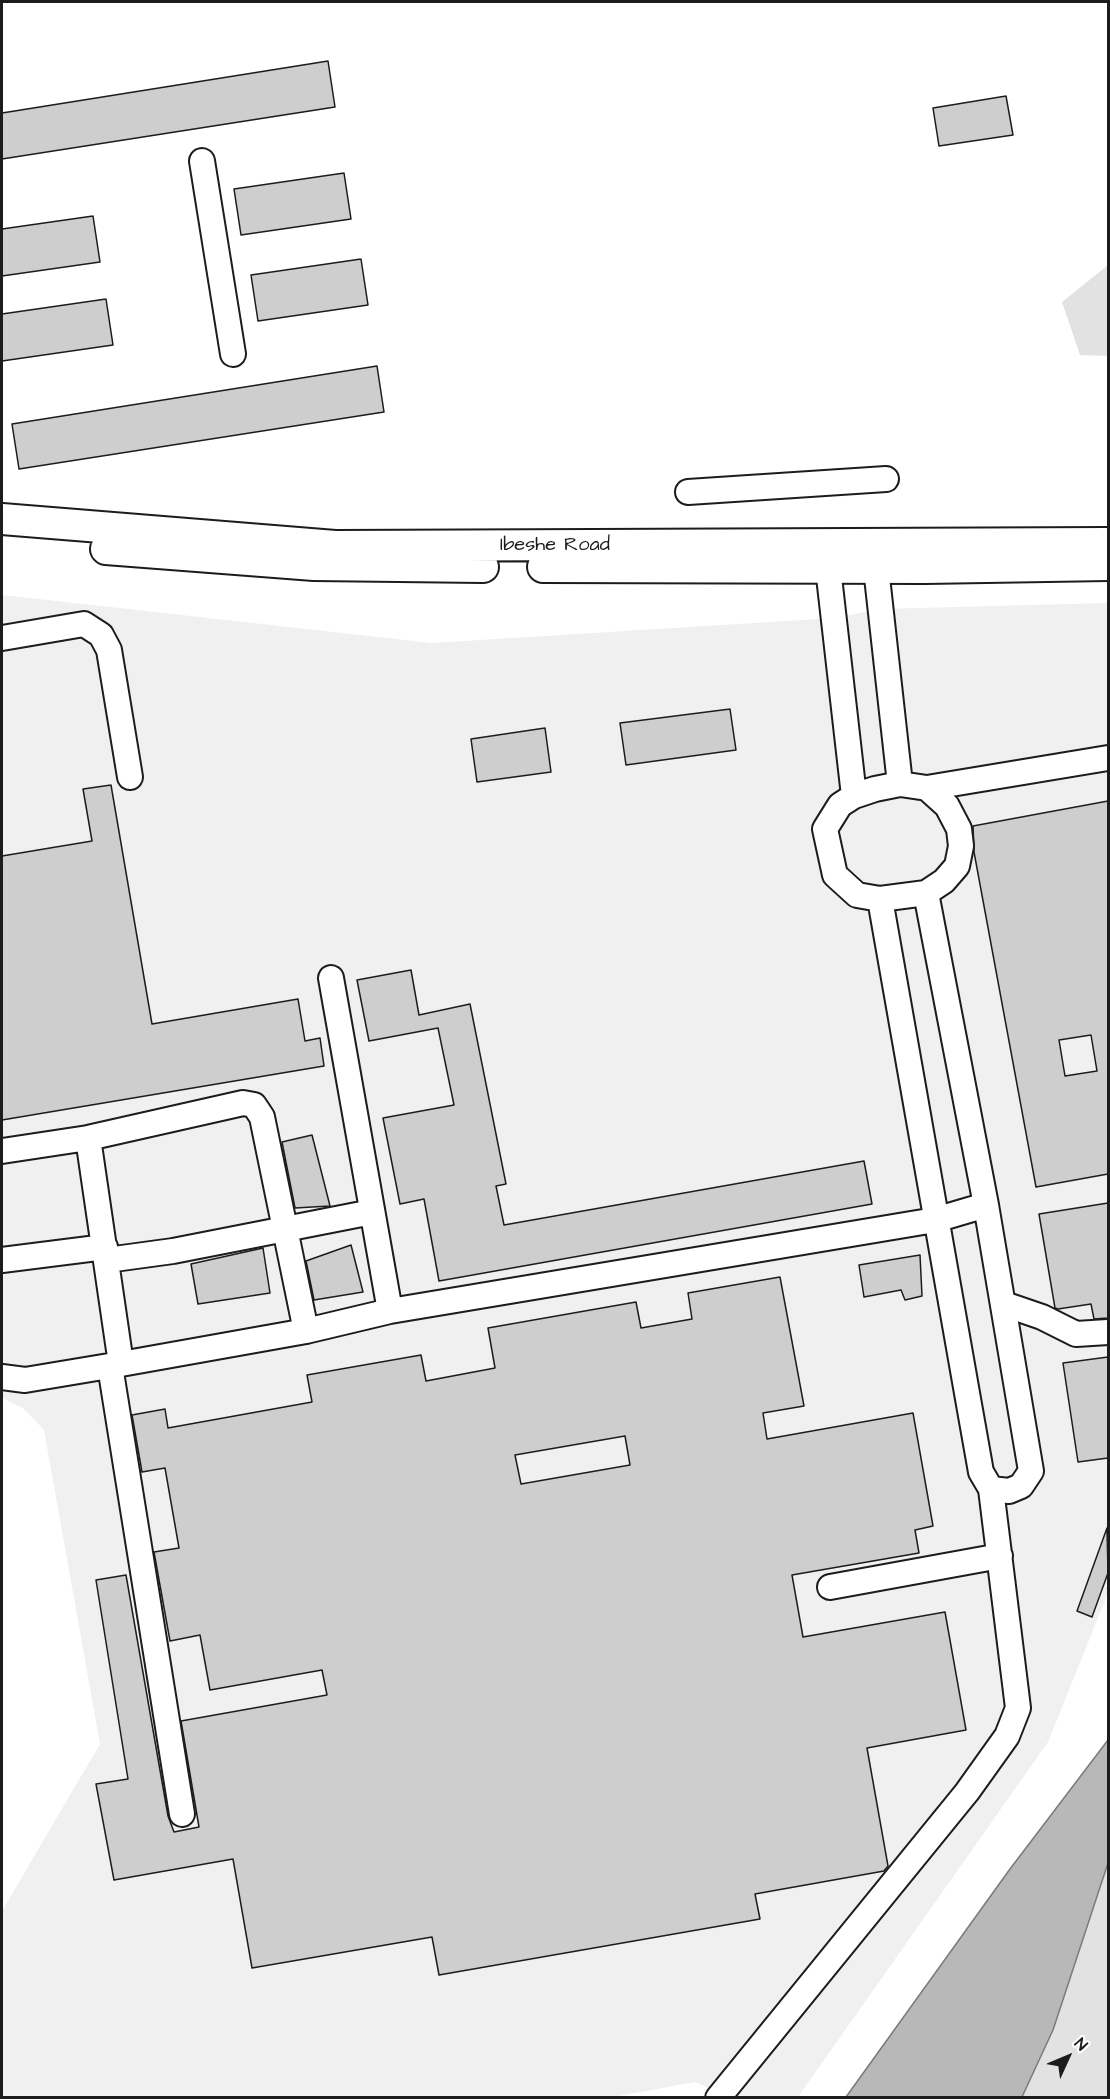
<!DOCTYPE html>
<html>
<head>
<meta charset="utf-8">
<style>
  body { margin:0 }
  #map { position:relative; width:1110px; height:2099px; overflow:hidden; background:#fff; font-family:"Architects Daughter",sans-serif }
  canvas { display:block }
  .frame { position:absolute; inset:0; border:3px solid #1c1c1c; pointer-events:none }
  .north { position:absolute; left:1038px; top:2027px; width:60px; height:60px; -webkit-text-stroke:4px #fff; paint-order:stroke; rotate:46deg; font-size:16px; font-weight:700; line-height:24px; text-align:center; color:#1c1c1c }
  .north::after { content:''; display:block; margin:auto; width:21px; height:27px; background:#1c1c1c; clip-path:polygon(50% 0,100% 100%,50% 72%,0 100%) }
</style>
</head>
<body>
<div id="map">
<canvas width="1110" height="2099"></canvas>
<div class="frame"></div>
<div class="north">N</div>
</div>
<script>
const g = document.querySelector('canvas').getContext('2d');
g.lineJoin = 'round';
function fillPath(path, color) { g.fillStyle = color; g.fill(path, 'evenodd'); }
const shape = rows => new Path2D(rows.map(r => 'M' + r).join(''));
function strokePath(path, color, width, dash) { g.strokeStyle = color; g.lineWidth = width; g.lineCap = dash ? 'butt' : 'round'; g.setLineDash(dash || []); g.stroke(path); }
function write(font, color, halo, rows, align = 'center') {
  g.font = font + ' "Architects Daughter",sans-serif'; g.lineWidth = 4.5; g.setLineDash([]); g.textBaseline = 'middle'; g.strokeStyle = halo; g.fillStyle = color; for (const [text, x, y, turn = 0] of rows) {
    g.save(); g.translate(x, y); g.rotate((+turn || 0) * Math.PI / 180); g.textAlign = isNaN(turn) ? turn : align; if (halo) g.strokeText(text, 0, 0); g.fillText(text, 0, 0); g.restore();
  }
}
const built = shape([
  [2,595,432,643,834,618,880,609,1108,603,1108,1593,1048,1742,798,2097,729,2097,695,2082,608,2098,2,2097,2,1911,100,1744,44,1430,23,1408,2,1398]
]);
const green = shape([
  [1108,265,1108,356,1080,355,1062,302],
  [1108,1863,1108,2097,1022,2098,1053,2030]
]);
const water = shape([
  [1108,1740,1108,1863,1053,2030,1022,2097,846,2097,1010,1869,1108,1740]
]);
const building = shape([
  [328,61,335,107,2,159,2,113,328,61],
  [1006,96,1013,135,939,146,933,108,1006,96],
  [344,173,351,219,241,235,234,189,344,173],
  [93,216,100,262,2,276,2,229,93,216],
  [361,259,368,305,258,321,251,275,361,259],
  [106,299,113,345,2,361,2,314,106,299],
  [377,366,384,412,19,469,12,424,377,366],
  [730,709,736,750,626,765,620,723,730,709],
  [545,728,551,772,477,782,471,739,545,728],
  [111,785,152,1024,298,999,305,1041,320,1038,324,1066,2,1120,2,856,92,841,83,789,111,785],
  [1108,801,1108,1174,1036,1187,974,852,973,826,1108,801],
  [1091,1035,1097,1071,1065,1076,1059,1040,1091,1035],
  [411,970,419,1015,470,1004,506,1184,496,1186,504,1225,864,1161,872,1204,439,1281,424,1199,400,1204,383,1118,454,1105,438,1028,369,1041,357,980,411,970],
  [312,1135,330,1206,295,1208,282,1142,312,1135],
  [1108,1203,1108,1318,1094,1319,1091,1304,1058,1309,1055,1308,1039,1214,1108,1203],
  [351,1245,363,1292,314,1300,306,1261,351,1245],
  [263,1248,270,1293,198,1304,191,1264,263,1248],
  [920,1255,922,1296,905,1300,901,1290,864,1297,859,1265,920,1255],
  [780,1277,804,1406,763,1413,767,1439,913,1413,933,1526,915,1530,919,1553,792,1575,803,1637,945,1612,966,1730,867,1748,888,1866,884,1871,755,1894,760,1919,439,1975,432,1937,252,1968,233,1859,114,1880,96,1784,128,1779,96,1580,126,1575,168,1816,174,1832,199,1827,181,1721,327,1695,322,1670,210,1690,200,1635,170,1641,154,1552,179,1548,165,1468,142,1472,132,1415,165,1409,168,1428,312,1402,307,1375,421,1355,426,1381,495,1368,488,1328,636,1302,641,1328,692,1319,688,1293,780,1277],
  [625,1436,630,1465,521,1484,515,1455,625,1436],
  [1108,1357,1108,1458,1078,1462,1063,1363,1108,1357],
  [1107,1528,1108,1573,1092,1617,1077,1611,1107,1528]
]);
const minor = shape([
  [202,161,233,354],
  [688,492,886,479],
  [828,568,854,796],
  [876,568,900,784],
  [2,638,84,624,101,635,109,650,130,777],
  [900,784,927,788,947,806,959,829,961,846,957,866,944,881,926,893,880,899,857,895,835,875,825,829,840,805,854,796,875,789,900,784],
  [927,788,1108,758],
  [926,893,986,1205,1031,1471,1021,1486,1009,1491,991,1489],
  [331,978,390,1311],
  [88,1138,121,1364],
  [2,1151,88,1138,243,1103,254,1105,262,1117,306,1331],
  [2,1260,105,1247],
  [107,1260,173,1251,372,1212],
  [1004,1304,1042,1317,1076,1334,1108,1332],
  [110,1366,182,1814],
  [2,1377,25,1380,121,1364,306,1331,390,1311,935,1220,986,1205],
  [830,1587,1000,1556],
  [718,2098,967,1792,1007,1736,1018,1708,991,1489,981,1472,970,1410,880,899]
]);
const major = shape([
  [2,519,335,546,1108,543],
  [106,549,314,565,483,567],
  [543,567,925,568,1108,565]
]);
const streetNames = [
  ["Ibeshe Road",555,546]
];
fillPath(built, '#f0f0f0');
fillPath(green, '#e2e2e2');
fillPath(water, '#b8b8b8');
strokePath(water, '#7a7a7a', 1.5);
fillPath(building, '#cecece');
strokePath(building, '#1c1c1c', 1.5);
strokePath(minor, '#1c1c1c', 28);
strokePath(major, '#1c1c1c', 34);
strokePath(minor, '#fff', 24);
strokePath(major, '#fff', 30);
write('20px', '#1c1c1c', '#fff', streetNames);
</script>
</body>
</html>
